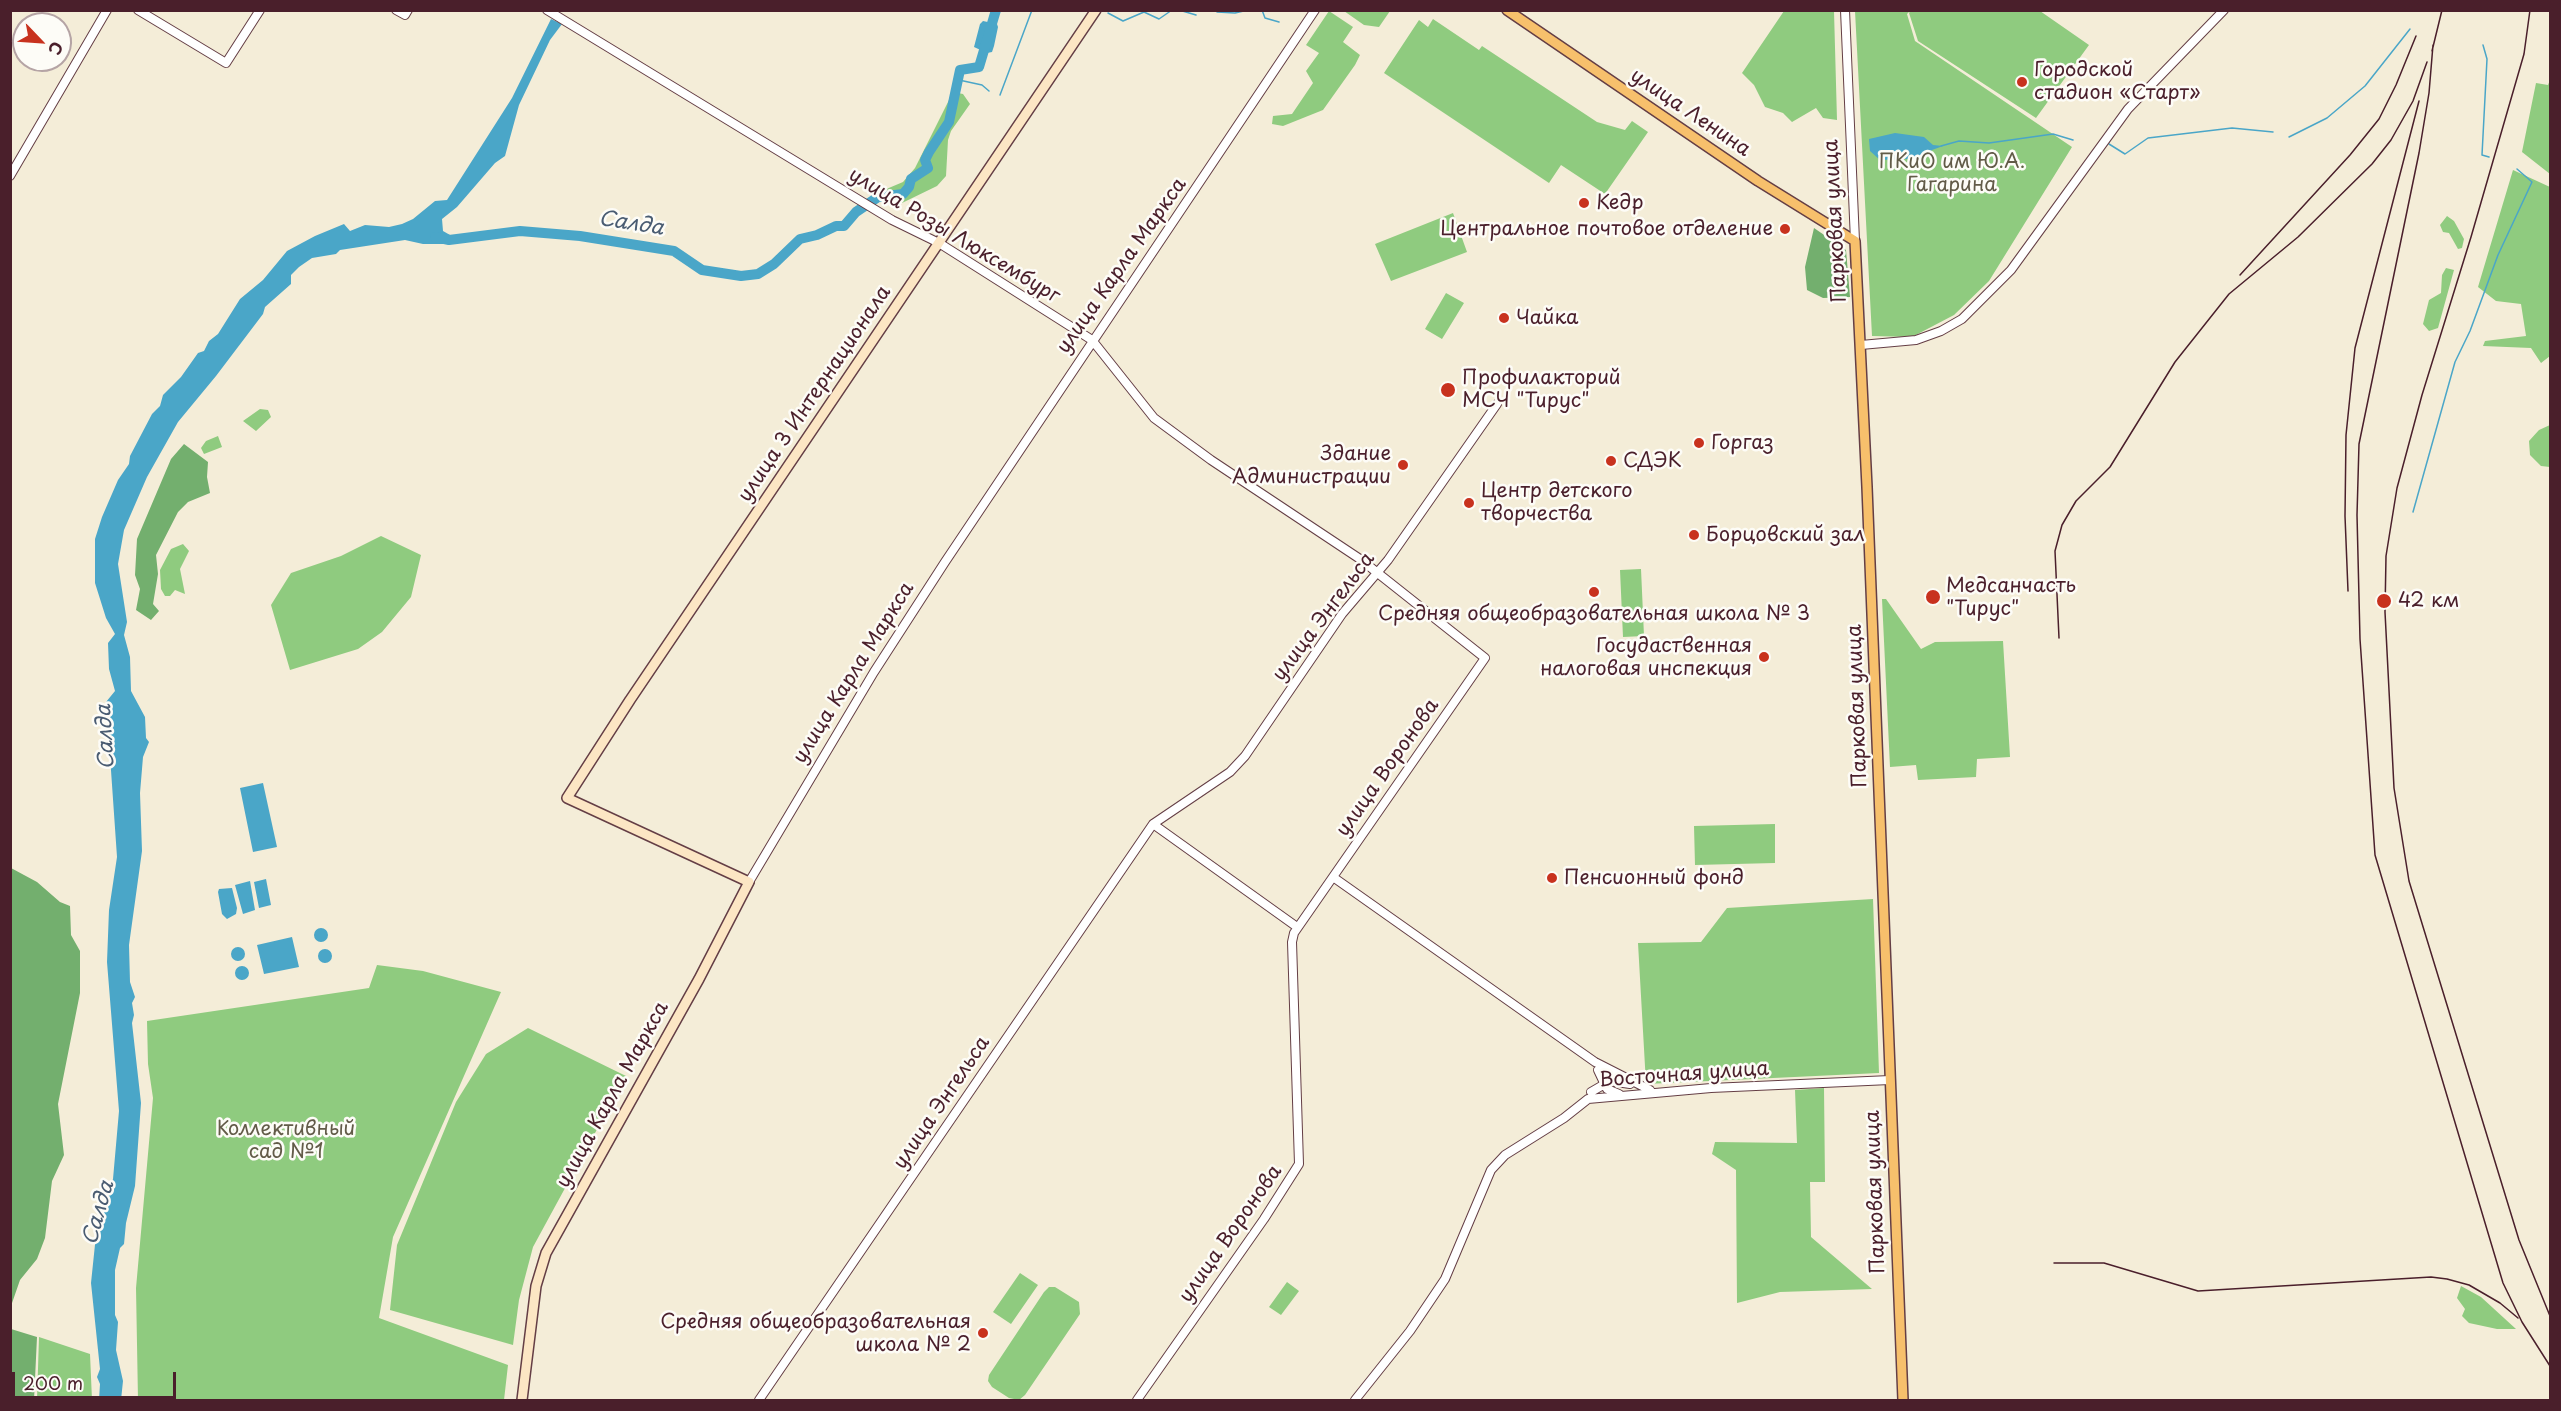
<!DOCTYPE html>
<html>
<head>
<meta charset="utf-8">
<style>
  body { margin:0 }
  #map { position:relative; width:2561px; height:1411px; overflow:hidden; background:#f4edd8; font-family:"Playpen Sans",sans-serif }
  canvas { display:block }
  .frame { position:absolute; inset:0; border:12px solid #4a1f2b; pointer-events:none }
  .north { position:absolute; left:12px; top:12px; width:60px; height:60px; box-sizing:border-box; background:#fdfcf7; border:2px solid #b5a4a5; border-radius:50%; rotate:115deg; font-size:16px; font-weight:700; line-height:24px; text-align:center; color:#4a1f2b }
  .north::after { content:''; display:block; margin:auto; width:21px; height:27px; background:#c8321e; clip-path:polygon(50% 0,100% 100%,50% 72%,0 100%) }
  .scale { position:absolute; left:12px; top:1372px; width:164px; height:27px; box-sizing:border-box; border:3px solid #4a1f2b; border-top:0; padding-left:8px; font-size:18px; line-height:21px; white-space:nowrap; color:#4a1f2b; -webkit-text-stroke:4px #fdfcf7; paint-order:stroke }
</style>
</head>
<body>
<div id="map">
<canvas width="2561" height="1411"></canvas>
<div class="frame"></div>
<div class="north">С</div>
<div class="scale">200 m</div>
</div>
<script>
const g = document.querySelector('canvas').getContext('2d');
g.lineJoin = 'round';
function fillPath(path, color) { g.fillStyle = color; g.fill(path, 'evenodd'); }
const shape = rows => new Path2D(rows.map(r => 'M' + r).join(''));
function strokePath(path, color, width, dash) { g.strokeStyle = color; g.lineWidth = width; g.lineCap = dash ? 'butt' : 'round'; g.setLineDash(dash || []); g.stroke(path); }
function write(font, color, halo, rows, align = 'center') {
  g.font = font + ' "Playpen Sans",sans-serif'; g.lineWidth = 5; g.setLineDash([]); g.textBaseline = 'middle'; g.strokeStyle = halo; g.fillStyle = color; for (const [text, x, y, turn = 0] of rows) {
    g.save(); g.translate(x, y); g.rotate((+turn || 0) * Math.PI / 180); g.textAlign = isNaN(turn) ? turn : align; if (halo) g.strokeText(text, 0, 0); g.fillText(text, 0, 0); g.restore();
  }
}
const green = shape([
  [1911,10,2040,11,2089,45,2036,118,1918,41,1909,13],
  [1329,11,1353,27,1343,42,1360,55,1355,65,1323,110,1283,126,1272,124,1273,116,1292,114,1313,83,1306,71,1319,53,1306,45],
  [1344,11,1390,11,1379,27,1364,25],
  [1784,11,1834,11,1837,120,1823,118,1816,108,1792,122,1783,113,1765,107,1754,85,1742,73],
  [1855,11,1910,11,1907,14,1915,41,2072,147,1989,281,1954,315,1912,337,1872,336],
  [1433,19,1479,50,1482,46,1597,122,1625,130,1632,121,1648,132,1605,194,1561,165,1549,183,1384,73,1419,20,1428,27],
  [2550,80,2550,174,2522,152,2536,83,2548,85],
  [953,92,963,94,970,104,951,131,948,140,946,176,937,186,902,203,892,201,884,190,903,182,915,168],
  [2513,170,2550,187,2550,356,2541,363,2531,348,2483,346,2485,341,2526,336,2521,304,2496,301,2478,287],
  [1453,213,1467,252,1391,281,1375,244],
  [2447,216,2454,221,2464,239,2462,248,2458,249,2449,233,2443,232,2440,225],
  [2446,268,2454,270,2438,328,2429,331,2423,324,2429,300,2441,293,2442,275],
  [1446,293,1464,303,1442,339,1425,329],
  [260,409,268,410,271,417,256,431,243,421],
  [2550,425,2550,467,2541,466,2530,455,2529,441,2539,430],
  [218,436,222,447,204,454,201,448,206,441],
  [381,536,421,555,411,597,382,632,358,649,290,670,271,605,291,573,341,556],
  [183,544,189,551,180,569,185,594,175,590,170,596,165,596,161,589,160,570,171,549],
  [1641,569,1644,636,1623,637,1620,570],
  [1882,599,1886,599,1921,649,1935,642,2003,641,2010,757,1977,759,1976,777,1918,780,1916,765,1890,767],
  [1775,824,1775,863,1695,865,1694,826],
  [1873,899,1879,1073,1646,1084,1638,943,1701,942,1727,908],
  [377,965,423,971,501,992,393,1237,379,1318,508,1365,504,1400,138,1400,136,1288,153,1098,148,1064,147,1021,369,988],
  [528,1028,626,1076,533,1247,519,1300,513,1345,390,1310,397,1245,456,1102,486,1054],
  [1824,1088,1825,1182,1810,1182,1811,1237,1872,1289,1780,1292,1737,1303,1736,1170,1712,1154,1715,1142,1797,1143,1795,1090],
  [1020,1273,1038,1285,1011,1324,993,1312],
  [1287,1282,1299,1291,1281,1315,1269,1307],
  [2461,1286,2481,1297,2516,1329,2497,1329,2469,1323,2462,1316,2465,1309,2457,1298],
  [1049,1287,1055,1287,1079,1302,1080,1314,1025,1395,1019,1400,1009,1398,992,1387,988,1381,989,1375,1044,1292],
  [39,1337,90,1354,92,1400,37,1400]
]);
const forest = shape([
  [1814,228,1846,250,1850,297,1823,298,1807,290,1805,267],
  [184,444,208,462,207,477,210,493,188,502,178,512,156,555,158,574,153,604,159,611,151,620,136,610,140,589,135,575,137,539,171,459],
  [11,868,37,882,60,902,70,906,71,935,80,951,80,993,58,1104,64,1155,52,1181,45,1238,37,1259,20,1280,11,1306],
  [11,1329,37,1337,34,1400,11,1400]
]);
const water = shape([
  [551,19,562,24,550,40,519,105,505,156,495,163,457,207,442,219,443,231,450,235,448,244,423,244,405,240,340,250,336,254,312,258,299,267,291,275,291,284,265,307,263,314,216,376,178,422,147,477,124,530,118,564,127,622,124,635,130,657,131,691,145,717,146,738,149,742,143,757,140,793,142,851,129,945,130,982,135,997,132,1003,134,1015,132,1023,141,1103,135,1186,126,1223,124,1244,120,1248,115,1270,115,1315,118,1322,116,1350,123,1381,121,1400,99,1400,100,1384,97,1377,100,1369,91,1283,96,1235,113,1179,119,1111,107,962,109,910,117,857,108,727,110,716,106,702,115,691,109,669,108,643,115,634,106,618,95,583,95,539,102,517,118,480,129,464,130,456,152,414,160,406,163,395,181,377,198,353,204,351,209,341,218,334,240,299,263,280,287,251,315,236,344,224,350,231,365,225,389,227,402,224,413,219,435,201,447,200,512,98],
  [983,21,997,24,998,27,994,46,992,52,987,53,974,47,980,24],
  [1895,133,1924,137,1933,145,1943,146,1932,150,1926,157,1907,159,1880,160,1870,151,1869,139],
  [263,783,277,847,253,852,240,788],
  [266,879,271,905,259,908,254,882],
  [250,881,255,910,243,914,235,885],
  [232,888,237,908,236,914,227,919,222,914,218,892,219,889],
  '314 935a7 7 0 1 1 14 0a7 7 0 1 1-14 0Z',
  [292,937,299,967,264,974,257,945],
  '231 954a7 7 0 1 1 14 0a7 7 0 1 1-14 0Z',
  '318 956a7 7 0 1 1 14 0a7 7 0 1 1-14 0Z',
  '235 973a7 7 0 1 1 14 0a7 7 0 1 1-14 0Z'
]);
const stream = shape([
  [1179,10,1196,15],
  [1262,10,1265,18,1279,22],
  [1217,12,1235,13,1248,10],
  [1108,13,1123,21,1144,12,1159,19,1172,10],
  [2483,45,2487,59,2482,155,2489,157],
  [959,80,982,85,989,91],
  [1000,95,1032,10],
  [2289,137,2327,118,2365,86,2410,29],
  [2109,144,2125,154,2148,138,2232,128,2273,132],
  [1941,146,1959,141,1989,143,2053,134,2073,140],
  [2413,512,2455,362,2470,331,2498,255,2532,182,2517,169]
]);
const river = shape([
  [435,237,449,240,520,231,580,236,674,251,702,270,741,276,758,274,774,264,800,239,817,235,836,226,844,226,856,212,878,197,903,194,909,187,911,179,928,168,925,160,929,152,949,122,960,70,979,67,996,10]
]);
const tertiary = shape([
  [138,10,226,63,260,10],
  [396,10,405,15,408,10],
  [547,10,892,220,939,243,1092,340,1154,418,1211,460,1360,559,1485,658,1294,933,1292,942,1299,1164,1264,1219,1137,1400],
  [1845,10,1855,241],
  [10,176,107,10],
  [1861,345,1916,340,1941,331,1962,319,2011,270,2128,109,2224,10],
  [1153,824,1297,927],
  [1333,877,1595,1062,1650,1090],
  [749,882,874,672,945,562,1315,10],
  [1598,1070,1607,1089,1619,1094],
  [1591,1092,1610,1081,1630,1084],
  [759,1400,1153,824,1230,772,1245,756,1342,614,1388,560,1497,404],
  [1355,1400,1410,1331,1445,1279,1491,1170,1505,1155,1564,1118,1588,1099,1711,1088,1890,1080]
]);
const secondary = shape([
  [522,1400,536,1286,546,1253,699,979,749,882,567,798,630,700,1096,10]
]);
const primary = shape([
  [1507,10,1758,181,1855,241,1867,487,1903,1400]
]);
const rail = shape([
  [2530,10,2524,54,2471,237,2422,395,2397,488,2386,556,2385,612,2394,788,2409,881,2519,1240,2550,1316],
  [2433,45,2429,93,2419,153,2359,444,2357,515,2360,639,2375,855,2503,1283,2522,1322,2550,1366],
  [2432,51,2442,10],
  [2240,275,2350,155,2379,119,2396,85,2416,36],
  [2348,591,2345,516,2346,435,2355,348,2419,101],
  [2059,638,2055,551,2062,525,2076,501,2110,467,2175,362,2229,294,2298,237,2372,164,2391,140,2413,101,2427,62],
  [2054,1263,2104,1263,2198,1291,2431,1277,2447,1279,2469,1285,2500,1303,2518,1318]
]);
const markers = [
  [2022,82,6,"#c8321e"],
  [1584,203,6,"#c8321e"],
  [1785,229,6,"#c8321e"],
  [1504,318,6,"#c8321e"],
  [1448,390,8,"#c8321e"],
  [1699,443,6,"#c8321e"],
  [1611,461,6,"#c8321e"],
  [1403,465,6,"#c8321e"],
  [1469,503,6,"#c8321e"],
  [1694,535,6,"#c8321e"],
  [1594,592,6,"#c8321e"],
  [1933,597,8,"#c8321e"],
  [2384,601,8,"#c8321e"],
  [1764,657,6,"#c8321e"],
  [1552,878,6,"#c8321e"],
  [983,1333,6,"#c8321e"]
];
const poiNames = [
  ["Городской",2034,70],
  ["стадион «Старт»",2034,93],
  ["Кедр",1596,203],
  ["Центральное почтовое отделение",1773,229,"right"],
  ["Чайка",1516,318],
  ["Профилакторий",1462,378],
  ["МСЧ \"Тирус\"",1462,401],
  ["Горгаз",1711,443],
  ["Здание",1391,454,"right"],
  ["Администрации",1391,477,"right"],
  ["СДЭК",1623,461],
  ["Центр детского",1481,491],
  ["творчества",1481,514],
  ["Борцовский зал",1706,535],
  ["Медсанчасть",1946,586],
  ["\"Тирус\"",1946,609],
  ["42 км",2398,601],
  ["Средняя общеобразовательная школа № 3",1594,614,"center"],
  ["Госудаственная",1752,646,"right"],
  ["налоговая инспекция",1752,669,"right"],
  ["Пенсионный фонд",1564,878],
  ["Средняя общеобразовательная",971,1322,"right"],
  ["школа № 2",971,1345,"right"]
];
const streetNames = [
  ["улица Ленина",1690,113,34],
  ["Парковая улица",1836,221,-93],
  ["улица Розы Люксембург",954,236,31],
  ["улица Карла Маркса",1122,266,-55],
  ["улица 3 Интернационала",815,394,-56],
  ["улица Энгельса",1324,617,-53],
  ["улица Карла Маркса",854,673,-58],
  ["Парковая улица",1858,706,-92],
  ["улица Воронова",1388,768,-55],
  ["Восточная улица",1684,1075,-4],
  ["улица Карла Маркса",613,1095,-61],
  ["улица Энгельса",942,1103,-56],
  ["Парковая улица",1876,1192,-92],
  ["улица Воронова",1231,1234,-55]
];
const parkNames = [
  ["ПКиО им Ю.А.",1952,162],
  ["Гагарина",1952,185],
  ["Коллективный",286,1129],
  ["сад №1",286,1152]
];
const waterNames = [
  ["Салда",631,224,9],
  ["Салда",106,737,-93],
  ["Салда",99,1213,-74]
];
fillPath(green, '#8fcb7f');
fillPath(forest, '#73af6e');
fillPath(water, '#4aa6c8');
strokePath(stream, '#4aa6c8', 1.5);
strokePath(river, '#4aa6c8', 10);
strokePath(tertiary, '#643e45', 10);
strokePath(secondary, '#643e45', 12);
strokePath(primary, '#643e45', 12);
strokePath(tertiary, '#fff', 8);
strokePath(secondary, '#fce6c4', 9);
strokePath(primary, '#f7c06c', 9);
strokePath(rail, '#4a1f2b', 1.5);
for (const [x, y, r, color] of markers) { const dot = new Path2D(); dot.arc(x, y, r, 0, 2 * Math.PI); g.fillStyle = color; g.fill(dot); strokePath(dot, '#fdfcf7', 2); }
write('20px', '#4a1f2b', '#fdfcf7', poiNames, 'left');
write('20px', '#4a1f2b', '#fdfcf7', streetNames);
write('20px', '#625b48', '#fdfcf7', parkNames);
write('italic 21px', '#4a5c72', '#fdfcf7', waterNames);
</script>
</body>
</html>
